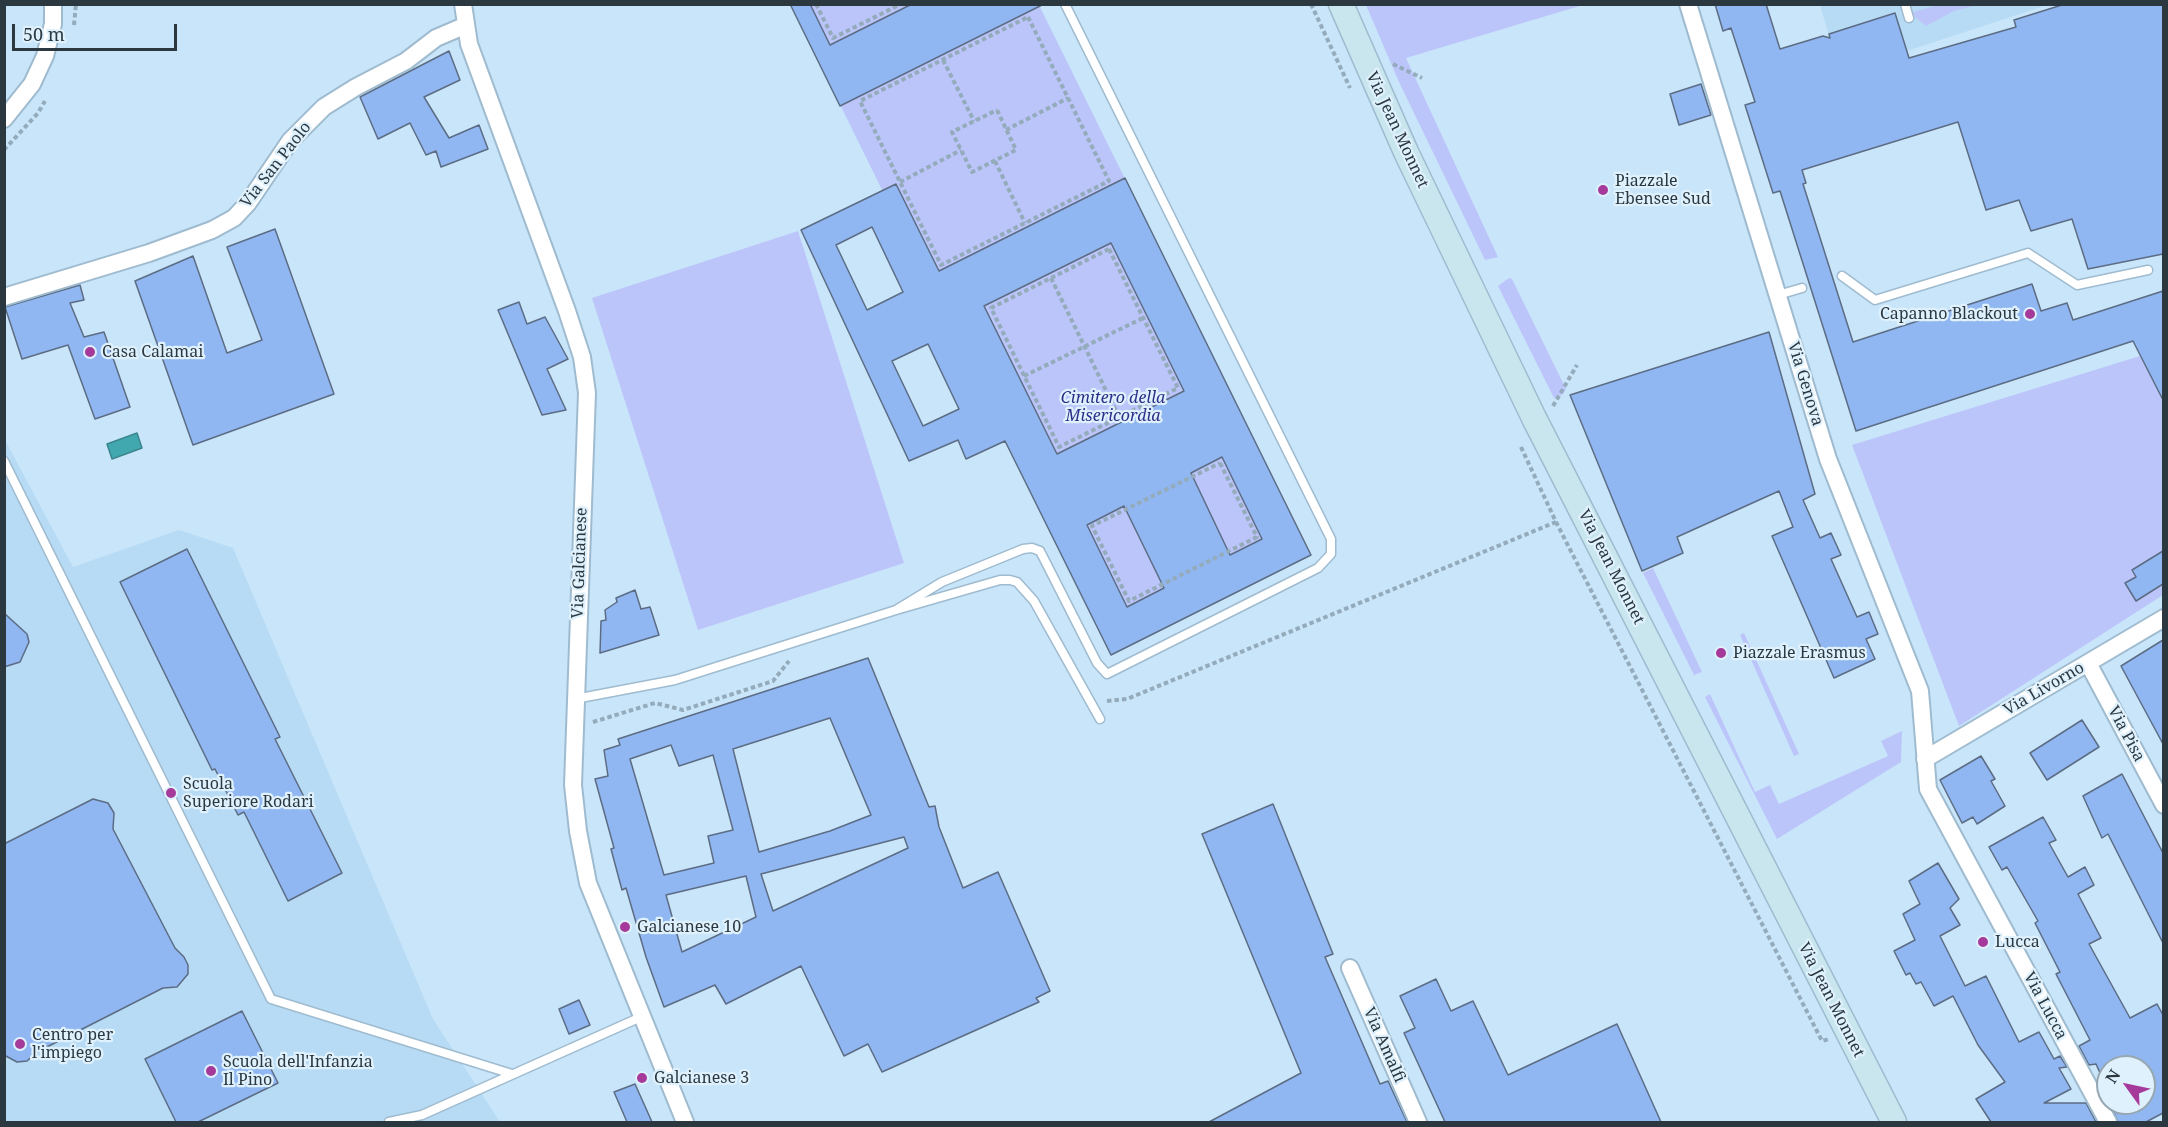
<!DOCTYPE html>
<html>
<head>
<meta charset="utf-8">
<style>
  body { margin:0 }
  #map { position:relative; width:2168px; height:1127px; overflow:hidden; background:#c9e5fa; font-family:"Noto Serif",serif }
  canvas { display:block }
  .frame { position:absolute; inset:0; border:6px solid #2c3840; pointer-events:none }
  .north { position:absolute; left:2096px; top:1055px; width:60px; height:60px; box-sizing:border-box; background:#dff1fd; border:2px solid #97a7b1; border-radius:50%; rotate:303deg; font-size:16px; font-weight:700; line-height:24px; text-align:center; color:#2c3840 }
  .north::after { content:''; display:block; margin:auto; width:21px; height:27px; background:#a63a9a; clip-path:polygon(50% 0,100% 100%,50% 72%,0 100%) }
  .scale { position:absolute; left:12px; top:24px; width:165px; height:27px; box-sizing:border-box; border:3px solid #2c3840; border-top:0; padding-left:8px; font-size:18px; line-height:21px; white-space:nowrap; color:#2c3840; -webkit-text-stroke:4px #dff1fd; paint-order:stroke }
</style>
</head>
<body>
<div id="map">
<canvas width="2168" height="1127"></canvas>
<div class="frame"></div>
<div class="north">N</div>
<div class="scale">50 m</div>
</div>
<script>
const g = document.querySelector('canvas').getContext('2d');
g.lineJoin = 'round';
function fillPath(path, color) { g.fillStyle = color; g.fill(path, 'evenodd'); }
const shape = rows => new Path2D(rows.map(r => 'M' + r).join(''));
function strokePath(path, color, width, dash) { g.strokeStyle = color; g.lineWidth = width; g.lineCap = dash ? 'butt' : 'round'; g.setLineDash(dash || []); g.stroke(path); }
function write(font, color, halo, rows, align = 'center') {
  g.font = font + ' "Noto Serif",serif'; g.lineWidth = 4.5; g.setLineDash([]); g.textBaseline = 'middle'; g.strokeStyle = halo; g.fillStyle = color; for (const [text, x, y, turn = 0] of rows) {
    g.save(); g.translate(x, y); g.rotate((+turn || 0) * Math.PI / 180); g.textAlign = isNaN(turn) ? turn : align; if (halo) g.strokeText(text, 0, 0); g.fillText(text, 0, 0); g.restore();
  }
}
const built = shape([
  [1820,5,2047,5,1840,73],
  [4,438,73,567,179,530,233,548,433,1019,500,1122,5,1122]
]);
const green = shape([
  [791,5,1039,5,1311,555,1111,655],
  [1366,5,1583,5,1406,58,1498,257,1485,260,1399,82],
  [1938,5,1977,5,1954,11,1926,26,1910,13],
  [798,231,904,563,698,630,592,298],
  [1509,278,1512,279,1566,389,1563,394,1554,398,1498,286],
  [2140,356,2163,398,2163,595,1959,726,1852,445],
  [1653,568,1702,672,1694,675,1643,573],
  [1744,633,1799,754,1794,756,1740,635],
  [1710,694,1755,792,1770,785,1779,804,1888,756,1881,741,1902,731,1901,762,1777,839,1705,697]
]);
const water = shape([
  [137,433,142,448,112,459,107,444,137,433]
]);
const building = shape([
  [790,4,810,4,830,45,912,4,1044,4,840,106,790,4],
  [1715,4,1766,4,1780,49,1823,36,1830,38,1829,34,1895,13,1909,58,2016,27,2014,20,2065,4,2163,4,2163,254,2088,269,2072,219,2031,231,2019,200,1986,210,1958,122,1802,170,1806,183,1803,184,1853,342,2032,284,2041,311,2067,303,2073,320,2163,291,2163,400,2133,341,1856,431,1780,191,1773,193,1745,105,1755,102,1731,28,1723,31,1715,4],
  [449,51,460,80,424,97,449,138,479,125,488,149,441,167,436,151,426,155,410,123,378,139,360,97,449,51],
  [1701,84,1711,115,1679,125,1670,94,1701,84],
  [1125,178,1311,555,1111,655,1005,441,966,459,958,440,909,461,801,230,896,184,939,271,1125,178],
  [872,227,903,292,867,310,836,245,872,227],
  [1111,243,1184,391,1057,454,984,306,1111,243],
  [928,344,959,409,923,426,892,361,928,344],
  [1222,457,1262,539,1230,555,1191,473,1222,457],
  [1124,506,1164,588,1127,607,1087,525,1124,506],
  [275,229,334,394,193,445,135,281,193,256,227,353,262,340,227,247,275,229],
  [80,285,84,300,70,303,84,337,104,332,130,407,95,419,68,345,22,359,5,307,80,285],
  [519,302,527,324,545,317,568,359,547,369,566,410,542,415,498,310,519,302],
  [1769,332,1815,494,1803,500,1820,538,1831,533,1841,555,1831,559,1857,617,1869,612,1878,634,1866,639,1875,659,1834,678,1772,536,1793,527,1779,491,1677,537,1683,553,1642,571,1570,395,1769,332],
  [187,549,280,737,275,739,342,873,288,901,244,812,238,815,215,769,212,770,120,582,187,549],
  [2163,551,2163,584,2136,601,2125,583,2136,577,2132,570,2163,551],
  [635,590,641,609,650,607,659,635,600,653,601,621,606,620,605,610,617,602,616,598,635,590],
  [4,613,27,634,29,642,20,662,4,667,4,613],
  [2163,640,2163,744,2121,666,2163,640],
  [868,658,929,807,935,806,939,827,963,888,998,872,1050,991,1036,998,1039,1002,882,1072,868,1044,844,1056,801,966,726,1004,715,985,664,1007,646,957,626,888,622,890,611,849,614,848,595,779,608,776,604,750,620,745,618,739,868,658],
  [830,718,871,815,830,831,759,852,733,749,830,718],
  [671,745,679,766,713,755,733,830,708,836,714,863,664,875,630,759,671,745],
  [904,837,908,848,773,911,761,874,904,837],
  [746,876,756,917,682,952,666,895,746,876],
  [2082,720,2099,747,2047,780,2030,753,2082,720],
  [1981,756,1995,779,1991,781,2005,806,1977,824,1973,817,1962,823,1940,780,1981,756],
  [2122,774,2163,853,2163,943,2108,834,2102,838,2083,796,2122,774],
  [93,799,108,803,114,813,113,829,175,948,184,957,188,965,188,974,177,987,163,988,37,1052,27,1061,17,1062,4,1055,4,844,93,799],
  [1273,804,1333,954,1325,957,1380,1084,1388,1081,1407,1122,1209,1122,1301,1073,1202,834,1273,804],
  [2043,817,2056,840,2049,843,2068,877,2085,867,2094,885,2078,894,2101,938,2089,944,2130,1018,2157,1004,2163,1015,2163,1113,2146,1122,2118,1122,2110,1103,2144,1103,2144,1067,2108,1067,2100,1073,2096,1064,2089,1065,2079,1046,2090,1040,2056,974,2060,972,2035,923,2038,921,2007,867,2002,870,1989,847,2043,817],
  [1938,863,1959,899,1950,908,1960,925,1940,936,1965,986,1986,976,2019,1042,2039,1032,2054,1059,2060,1056,2067,1067,2059,1068,2071,1089,2044,1103,2086,1103,2096,1122,1991,1122,1976,1099,2005,1082,1978,1045,1953,996,1934,1006,1921,982,1916,984,1910,973,1906,975,1894,951,1915,940,1903,914,1920,904,1909,881,1938,863],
  [1436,979,1451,1011,1473,1001,1508,1075,1617,1024,1661,1122,1445,1122,1404,1033,1415,1028,1400,996,1436,979],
  [579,1000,590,1025,569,1034,559,1009,579,1000],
  [242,1011,278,1083,198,1122,176,1122,145,1059,242,1011],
  [635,1084,644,1104,652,1122,627,1122,614,1092,635,1084]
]);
const path = shape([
  [816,4,833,38,901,4],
  [1311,4,1350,88],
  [1028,17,1109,181,941,265,860,101,1028,17],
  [74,25,76,4],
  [943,60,974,121],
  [1393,64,1422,78],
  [997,110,1016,150,972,172,952,132,997,110],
  [1006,130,1068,98],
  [4,150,38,113,45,101],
  [995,161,1025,223],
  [900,182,961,150],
  [1109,249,1178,388,1059,447,991,308,1109,249],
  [1051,278,1119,417],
  [1024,376,1143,318],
  [1553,406,1577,365],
  [1521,447,1556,522,1822,1041,1829,1039],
  [1220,463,1257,537,1129,601,1092,526,1220,463],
  [1107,701,1127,699,1556,522],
  [593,722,655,703,683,710,773,681,789,661]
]);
const lane = shape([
  [1905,4,1909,18],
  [1842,276,1875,300,2028,253,2077,285,2148,270],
  [1778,295,1802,288],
  [4,461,271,999,512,1074],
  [896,610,942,582,1023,549,1032,548,1040,551,1097,663,1107,674,1318,568,1331,554,1331,539,1065,4],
  [575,699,675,680,896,610,1000,580,1010,580,1017,582,1034,601,1100,719],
  [389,1122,422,1115,641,1017]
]);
const street = shape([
  [463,4,469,44,567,311,582,357,587,393,573,785,578,831,588,883,685,1122],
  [1688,4,1828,459,1920,691,1928,789,2108,1122],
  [4,119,32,84,45,56,53,24,53,4],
  [4,297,149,253,212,230,234,218,248,203,290,141,324,107,356,87,406,61,436,38,464,26],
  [2088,663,2164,805],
  [1925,759,2164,618],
  [1350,968,1418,1122]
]);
const secondary = shape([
  [1341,4,1406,152,1534,418,1894,1122]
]);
const markers = [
  [1603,190,6,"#a63a9a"],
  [2030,314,6,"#a63a9a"],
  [90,352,6,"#a63a9a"],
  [1721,653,6,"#a63a9a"],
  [171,793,6,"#a63a9a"],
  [625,927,6,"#a63a9a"],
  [1983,942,6,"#a63a9a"],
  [20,1044,6,"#a63a9a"],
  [211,1071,6,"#a63a9a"],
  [642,1078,6,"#a63a9a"]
];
const streetNames = [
  ["Via Jean Monnet",1397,130,65],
  ["Via San Paolo",276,165,-52],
  ["Via Genova",1805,384,73],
  ["Via Galcianese",580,563,-88],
  ["Via Jean Monnet",1611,567,63],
  ["Via Livorno",2044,689,-30],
  ["Via Pisa",2126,734,62],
  ["Via Jean Monnet",1831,1000,63],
  ["Via Lucca",2045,1006,62],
  ["Via Amalfi",1384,1045,66]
];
const poiNames = [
  ["Piazzale",1615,181],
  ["Ebensee Sud",1615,199],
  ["Capanno Blackout",2018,314,"right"],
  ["Casa Calamai",102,352],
  ["Piazzale Erasmus",1733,653],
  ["Scuola",183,784],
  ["Superiore Rodari",183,802],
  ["Galcianese 10",637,927],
  ["Lucca",1995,942],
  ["Centro per",32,1035],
  ["l'impiego",32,1053],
  ["Scuola dell'Infanzia",223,1062],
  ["Il Pino",223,1080],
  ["Galcianese 3",654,1078]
];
const parkNames = [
  ["Cimitero della",1113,398],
  ["Misericordia",1113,416]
];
fillPath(built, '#b7dbf4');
fillPath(green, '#bcc5fa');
fillPath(water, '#42a8af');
strokePath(water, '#3b868e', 1.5);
fillPath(building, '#90b7f1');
strokePath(building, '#5c6c84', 1.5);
strokePath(lane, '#9fbbcf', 11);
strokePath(street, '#9fbbcf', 20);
strokePath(secondary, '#9fbbcf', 27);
strokePath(path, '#94abbb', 4, [4.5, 3]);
strokePath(lane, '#fff', 8);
strokePath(street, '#fff', 16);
strokePath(secondary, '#c9e6ef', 24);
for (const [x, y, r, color] of markers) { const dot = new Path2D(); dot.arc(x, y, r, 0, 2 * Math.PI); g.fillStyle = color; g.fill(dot); strokePath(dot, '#dff1fd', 2); }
write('16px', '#2c3840', '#dff1fd', streetNames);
write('16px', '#2c3840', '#dff1fd', poiNames, 'left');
write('italic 16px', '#2e2e88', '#dff1fd', parkNames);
</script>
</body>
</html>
